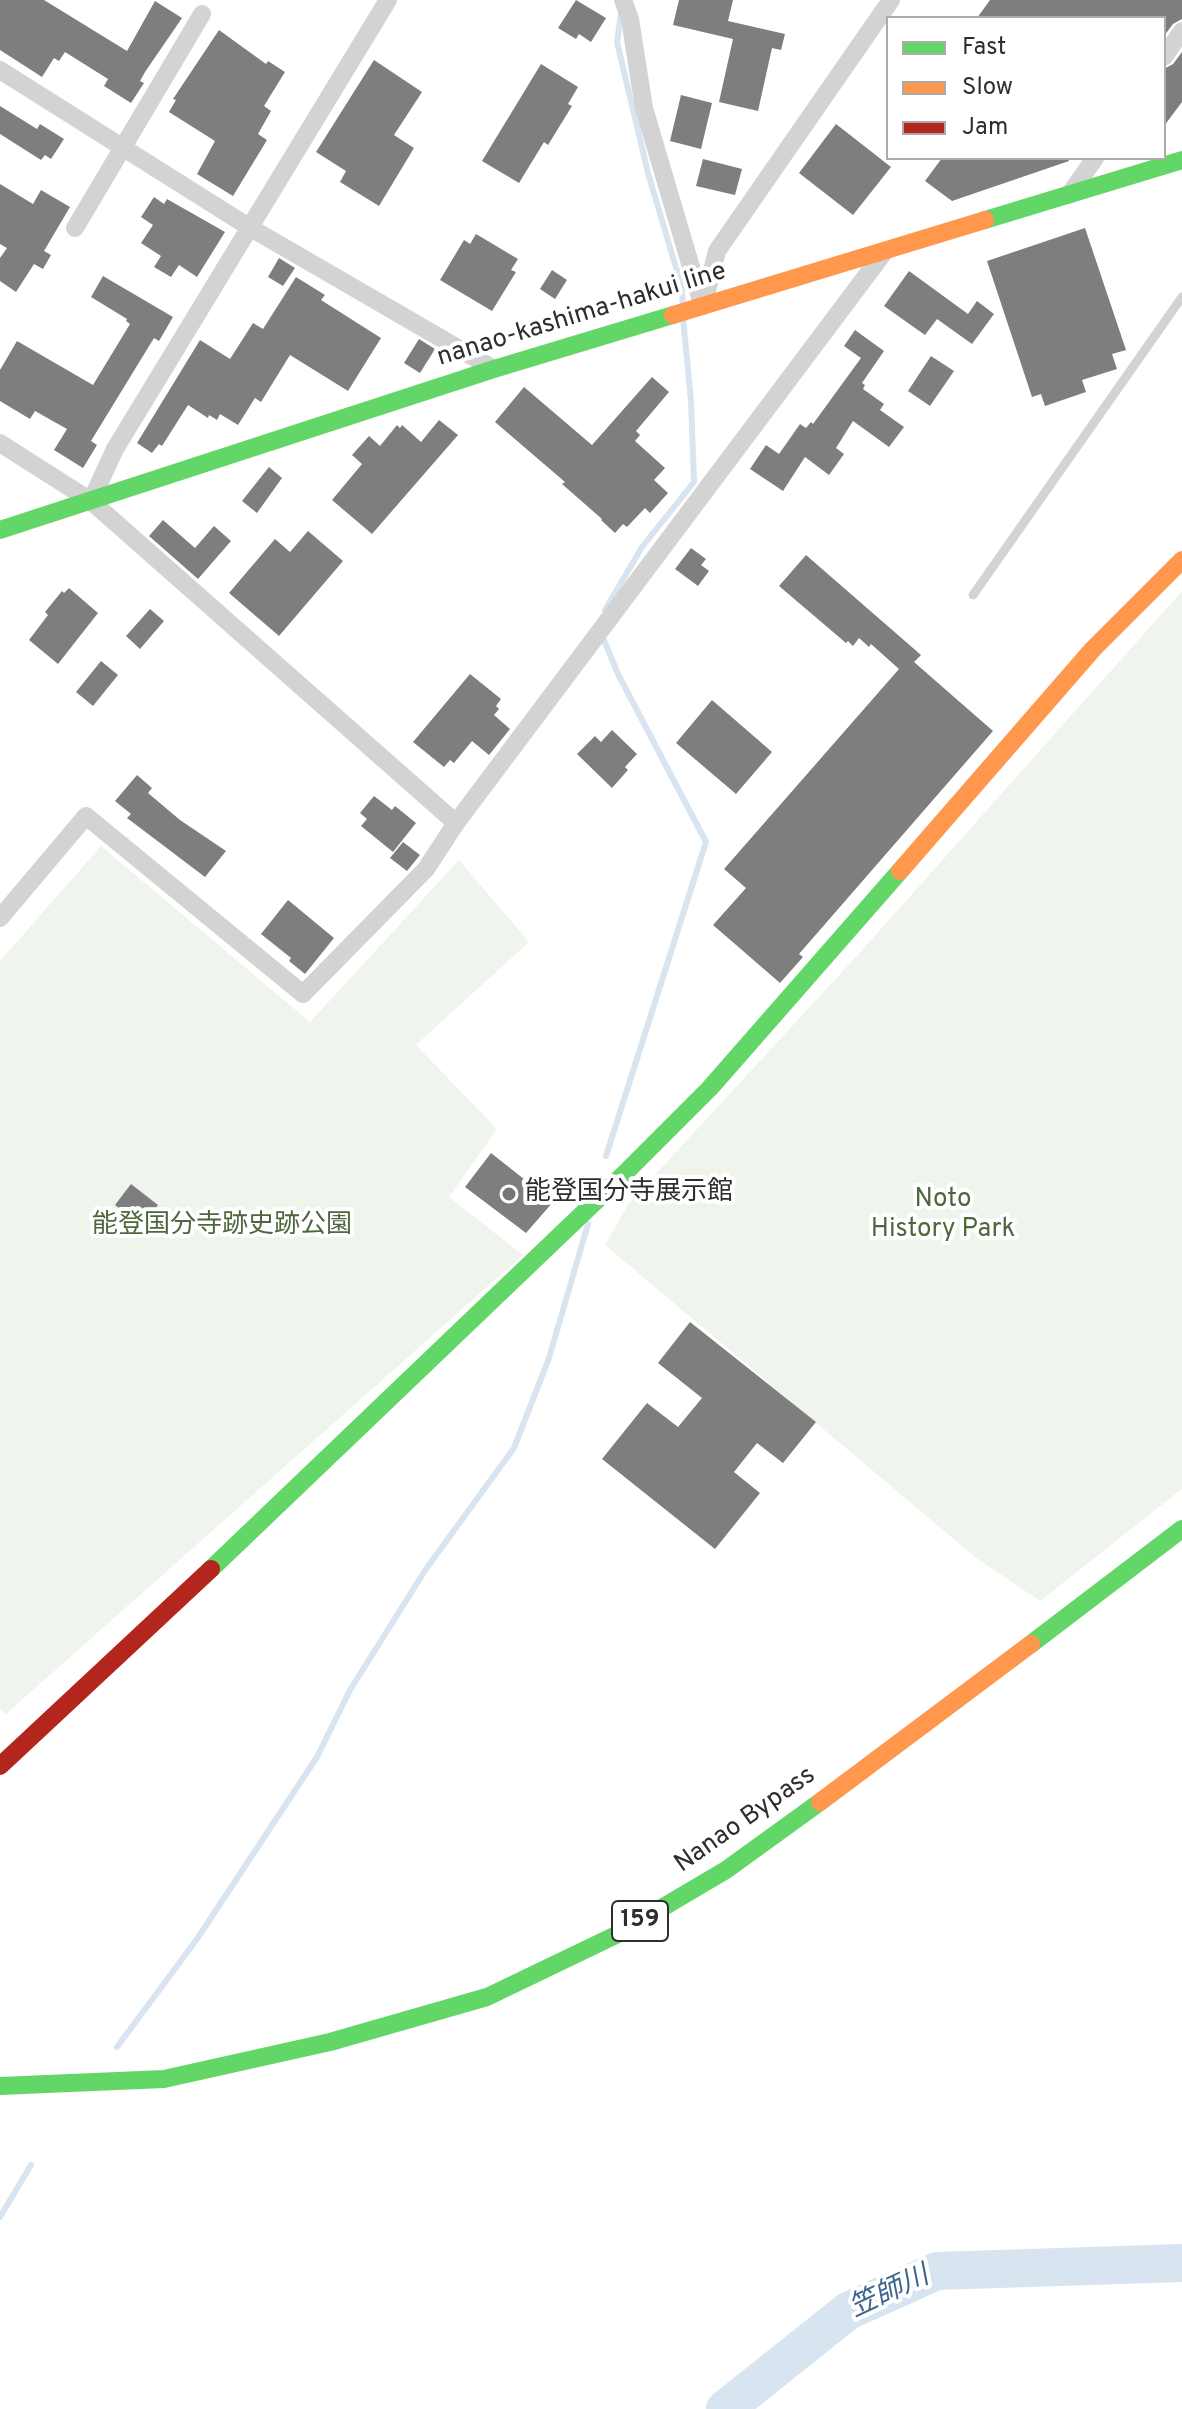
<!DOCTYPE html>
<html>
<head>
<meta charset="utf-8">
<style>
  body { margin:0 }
  #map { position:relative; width:1182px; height:2409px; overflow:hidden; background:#fff; font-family:Overpass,sans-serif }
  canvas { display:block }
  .legend { position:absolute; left:886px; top:16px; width:280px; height:144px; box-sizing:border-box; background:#fff; border:2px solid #ababab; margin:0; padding:10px 14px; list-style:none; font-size:24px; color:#2e2e2e }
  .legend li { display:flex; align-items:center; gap:16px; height:40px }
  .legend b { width:40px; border:2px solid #ababab }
</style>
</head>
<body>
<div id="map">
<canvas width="1182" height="2409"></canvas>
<ul class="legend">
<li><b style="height:10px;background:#63d668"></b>Fast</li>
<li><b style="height:10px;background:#ff974d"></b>Slow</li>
<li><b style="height:10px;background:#b3261e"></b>Jam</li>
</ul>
</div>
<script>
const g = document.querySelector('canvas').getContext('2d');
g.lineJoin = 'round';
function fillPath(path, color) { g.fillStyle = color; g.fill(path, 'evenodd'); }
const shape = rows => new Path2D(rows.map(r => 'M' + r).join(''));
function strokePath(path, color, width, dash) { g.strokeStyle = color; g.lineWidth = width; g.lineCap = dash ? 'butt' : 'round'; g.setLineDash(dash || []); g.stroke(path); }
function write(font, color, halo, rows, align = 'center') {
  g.font = font + ' Overpass,"Noto Sans JP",sans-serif'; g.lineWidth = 8; g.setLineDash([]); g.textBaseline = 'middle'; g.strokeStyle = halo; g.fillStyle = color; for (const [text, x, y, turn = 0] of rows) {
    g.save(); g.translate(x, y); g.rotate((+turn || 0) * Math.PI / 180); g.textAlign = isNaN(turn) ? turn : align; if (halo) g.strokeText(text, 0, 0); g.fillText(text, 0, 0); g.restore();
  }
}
const green = shape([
  [1182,591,1182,1489,1040,1601,975,1557,605,1245,629,1203,864,948],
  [101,846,310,1022,459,860,529,942,416,1045,497,1129,449,1197,523,1255,6,1714,0,1709,0,961]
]);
const stream = shape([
  [621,14,617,42,648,173,682,288,683,307],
  [605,610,642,547,694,482,691,401,683,318],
  [604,640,618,674,706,842,606,1156],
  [117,2047,197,1939,317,1757,350,1690,426,1569,514,1448,549,1358,588,1224],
  [0,2217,31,2165]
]);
const river = shape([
  [725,2409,848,2311,937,2271,1182,2263]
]);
const building = shape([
  [0,0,44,0,127,51,155,1,182,18,145,72,140,81,144,83,131,103,104,86,108,79,65,52,59,61,54,58,42,77,0,50],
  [576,0,606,18,591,42,579,34,576,39,558,28],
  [679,0,733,0,728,21,785,34,781,50,772,48,758,111,719,102,733,39,673,25],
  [990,0,1182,0,1182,19,1173,24,1164,36,1164,18,977,18],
  [219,30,266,64,268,61,285,72,264,106,271,111,258,134,267,140,233,196,197,174,215,141,169,112,176,100,173,99],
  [1182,52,1182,102,1164,126,1164,69,1173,64],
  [374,60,422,92,394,135,414,148,379,206,340,182,346,171,316,152],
  [541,64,578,87,568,104,572,106,548,145,544,142,519,183,482,161],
  [681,95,712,103,701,149,670,141],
  [0,106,37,129,40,124,64,139,51,159,45,155,41,160,0,134],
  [836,124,891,167,853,215,799,173],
  [942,158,1068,158,1069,161,952,201,925,181],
  [703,159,742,169,735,195,696,186],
  [0,184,33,204,41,190,70,207,44,251,51,255,43,269,34,264,16,292,0,281,0,258,7,248,0,244],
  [154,197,164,204,167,199,225,232,197,277,179,265,171,277,154,267,161,256,141,243,153,225,141,217],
  [1085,228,1126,350,1112,354,1117,369,1082,380,1086,392,1045,406,1041,394,1032,397,987,261],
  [476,234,518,259,511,270,516,272,492,311,440,280,464,240,470,244],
  [279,258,295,268,283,286,268,277],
  [552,270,567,280,555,299,540,289],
  [909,271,968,314,977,301,994,314,972,344,937,319,925,335,884,306],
  [103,276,173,317,159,341,154,338,91,441,97,445,83,468,54,450,67,429,35,411,30,419,0,401,0,370,17,341,93,385,130,324,126,321,127,319,91,297],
  [296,277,325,295,321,300,381,338,348,391,290,355,261,402,255,398,238,425,220,414,217,420,209,415,208,418,188,405,162,446,159,444,152,453,137,443,200,340,230,359,253,323,263,329],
  [855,330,884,351,862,383,865,385,863,389,884,404,880,410,904,427,889,447,853,421,836,448,844,454,829,475,805,457,783,491,750,469,766,445,779,454,800,424,806,428,811,422,813,424,861,358,844,346],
  [419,339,435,349,420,373,404,363],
  [931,356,954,371,930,406,908,391],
  [652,377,669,392,636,431,640,435,635,441,665,468,654,480,668,493,650,513,645,508,627,527,623,524,615,533,601,520,602,519,562,484,565,482,495,422,524,387,592,445],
  [439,420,458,435,372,534,332,500,362,464,352,455,369,436,380,446,397,425,400,428,402,425,421,442],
  [269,467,282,478,257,513,242,501],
  [163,520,195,548,214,526,231,541,198,579,149,536],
  [308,531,343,561,279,636,229,593,275,539,290,552],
  [691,548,706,559,701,565,709,571,698,586,675,569],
  [806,555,921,655,914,662,993,731,799,954,803,957,780,983,713,925,746,888,724,869,899,669,871,644,869,647,859,638,853,646,848,641,846,643,779,586],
  [69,588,98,613,58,664,29,640,48,615,45,612,62,591,64,593],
  [150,609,164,621,140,649,126,636],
  [101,661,118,675,93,706,76,692],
  [470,674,501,699,496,706,499,709,494,715,510,729,489,755,472,741,454,763,450,760,444,767,413,742],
  [712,700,772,752,736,794,676,743],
  [612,730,637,754,625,767,628,770,612,788,577,754,595,736,601,742],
  [137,775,152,788,148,793,180,820,226,851,205,877,127,818,131,814,115,801],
  [374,796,392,810,395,806,416,823,393,852,361,826,367,819,360,813],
  [403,842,420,855,407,871,390,858],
  [288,900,334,938,305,974,289,961,291,958,261,934],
  [491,1153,553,1202,526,1233,465,1187],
  [131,1184,158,1205,142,1226,115,1205],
  [690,1322,816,1422,783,1463,757,1443,734,1472,760,1493,715,1549,602,1459,647,1403,678,1427,702,1398,658,1363]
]);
const lane = shape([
  [973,595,1182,297]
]);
const street = shape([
  [623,0,630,19,644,108,702,304],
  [1164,57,1182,31],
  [0,70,249,227,494,369],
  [1069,195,1095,158],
  [75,228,202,14],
  [703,306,717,251,891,0],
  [0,443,91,501,456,823],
  [91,501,115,449,388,0],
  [0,918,86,816,303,994,426,869,456,823,885,251]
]);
const fast = shape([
  [985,220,1182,160],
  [0,530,494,369,673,315],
  [211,1569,622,1176,710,1088,900,871],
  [1031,1644,1182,1529],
  [0,2086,164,2079,330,2042,487,1997,616,1935,726,1870,820,1802]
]);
const slow = shape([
  [673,315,985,220],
  [900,871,1093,649,1182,560],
  [820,1802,1031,1644]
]);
const jam = shape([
  [0,1766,211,1569]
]);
const markers = [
  [509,1194,8,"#777"]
];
const shields = [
  [640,1921,56]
];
const shieldNames = [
  ["159",640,1921]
];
const streetNames = [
  ["nanao-kashima-hakui line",582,316,-17],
  ["Nanao Bypass",746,1821,-35]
];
const poiNames = [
  ["能登国分寺展示館",525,1194]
];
const parkNames = [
  ["Noto",943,1201],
  ["History Park",943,1231],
  ["能登国分寺跡史跡公園",222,1227]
];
const waterNames = [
  ["笠師川",890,2294,-25]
];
fillPath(green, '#eff4ec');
strokePath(stream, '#d8e4f0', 6);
strokePath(river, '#d8e4f0', 38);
fillPath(building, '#7e7e7e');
strokePath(lane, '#d3d3d3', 9);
strokePath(street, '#d3d3d3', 18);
strokePath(fast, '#63d668', 18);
strokePath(slow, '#ff974d', 18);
strokePath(jam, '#b3261e', 18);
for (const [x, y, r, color] of markers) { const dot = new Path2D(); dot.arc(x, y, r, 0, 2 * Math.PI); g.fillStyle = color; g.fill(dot); strokePath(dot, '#fff', 3); }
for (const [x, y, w] of shields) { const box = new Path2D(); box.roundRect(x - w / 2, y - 20, w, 40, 6); g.fillStyle = '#fff'; g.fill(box); strokePath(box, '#2e2e2e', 2); }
write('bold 24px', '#2e2e2e', null, shieldNames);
write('26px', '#2e2e2e', '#fff', streetNames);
write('26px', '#2e2e2e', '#fff', poiNames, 'left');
write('26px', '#4c683c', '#fff', parkNames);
write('italic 28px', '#3e658d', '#fff', waterNames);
</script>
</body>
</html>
